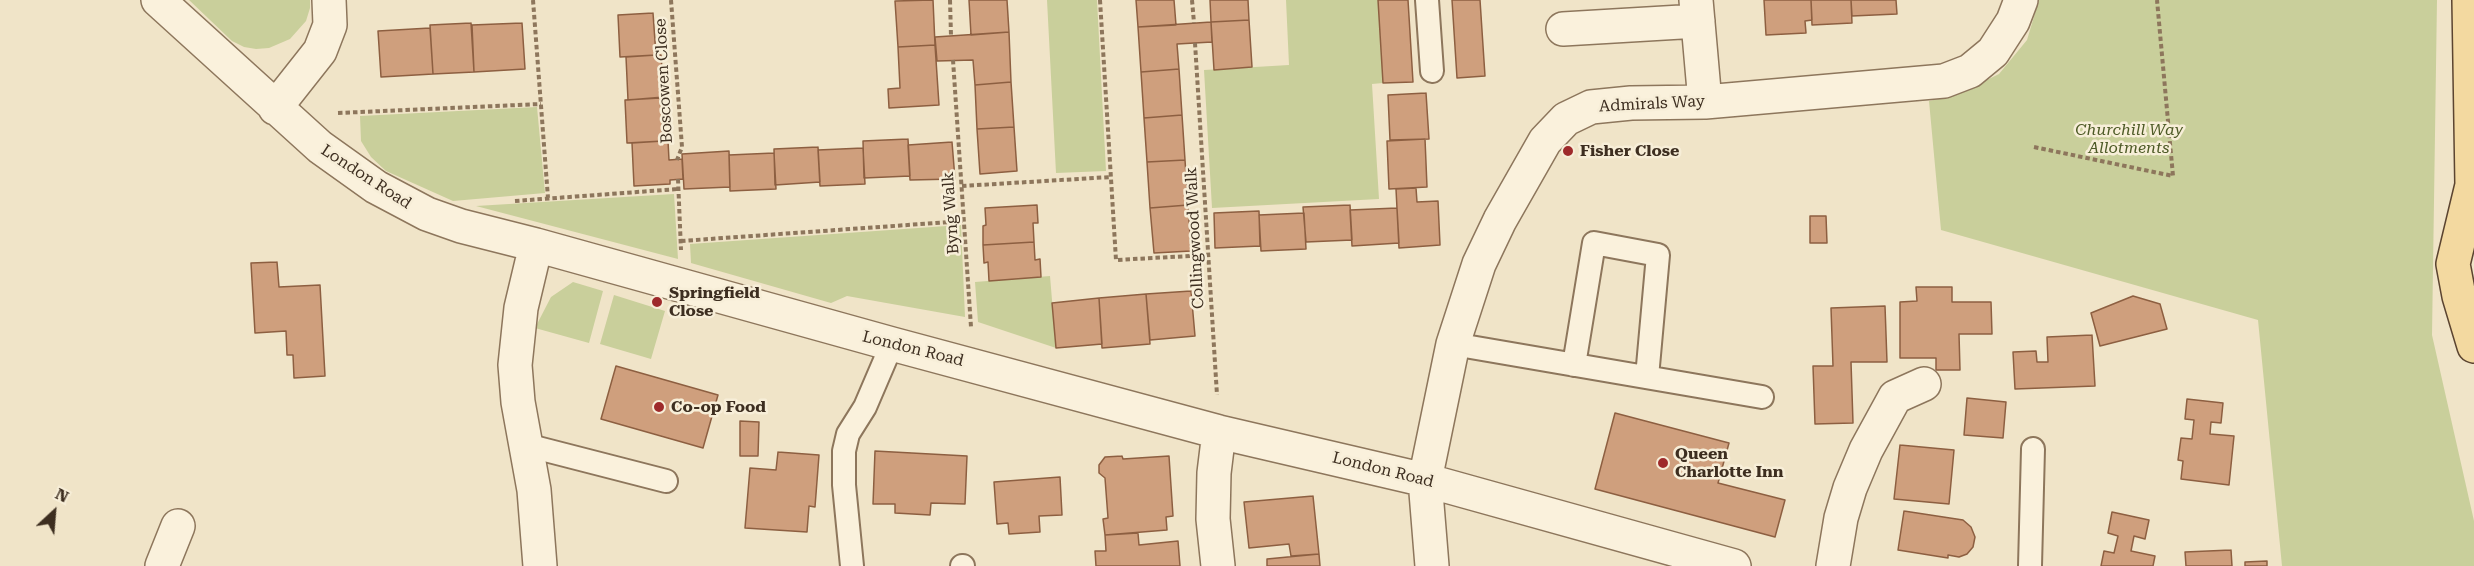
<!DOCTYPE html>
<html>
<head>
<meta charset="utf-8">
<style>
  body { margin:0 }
  #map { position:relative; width:2474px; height:566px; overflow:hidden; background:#f0e4c8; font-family:"Roboto Serif",serif }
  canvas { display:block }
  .north { position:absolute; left:24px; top:482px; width:60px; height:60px; -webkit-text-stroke:4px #f7eed8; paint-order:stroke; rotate:26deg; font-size:16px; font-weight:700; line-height:24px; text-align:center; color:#3d2e20 }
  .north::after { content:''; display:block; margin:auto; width:21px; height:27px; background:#3d2e20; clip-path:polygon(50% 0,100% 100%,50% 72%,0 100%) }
</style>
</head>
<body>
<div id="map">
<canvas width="2474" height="566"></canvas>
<div class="north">N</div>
</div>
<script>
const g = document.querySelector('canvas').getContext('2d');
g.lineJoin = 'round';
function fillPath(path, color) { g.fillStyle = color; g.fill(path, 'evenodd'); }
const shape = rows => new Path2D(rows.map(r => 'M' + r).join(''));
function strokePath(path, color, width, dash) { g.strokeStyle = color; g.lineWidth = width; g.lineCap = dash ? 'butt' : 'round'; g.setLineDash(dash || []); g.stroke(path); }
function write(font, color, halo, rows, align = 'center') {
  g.font = font + ' "Roboto Serif",serif'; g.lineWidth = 5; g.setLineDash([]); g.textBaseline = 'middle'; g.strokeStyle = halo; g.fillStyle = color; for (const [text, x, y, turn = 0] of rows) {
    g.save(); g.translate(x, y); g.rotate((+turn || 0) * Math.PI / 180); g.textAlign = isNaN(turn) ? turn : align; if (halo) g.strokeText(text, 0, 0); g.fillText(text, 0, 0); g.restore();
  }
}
const green = shape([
  [189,0,310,0,310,8,306,21,290,39,269,48,256,49,244,47,232,41],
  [1047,0,1097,0,1106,171,1056,173],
  [1286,0,1378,0,1383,83,1372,84,1379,199,1212,208,1204,70,1289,65],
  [2039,0,2437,0,2432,335,2474,521,2474,566,2282,566,2258,320,1941,230,1929,101,1956,95,1999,74,2027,40],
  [537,107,545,193,453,201,386,171,371,157,361,141,360,116],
  [674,194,678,259,476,206],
  [961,225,965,317,847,296,831,303,691,263,690,244],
  [1050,276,1056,348,978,322,975,282],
  [573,282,603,291,589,343,535,328,551,297],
  [614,295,665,311,651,359,600,344]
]);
const building = shape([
  [933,0,935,45,898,47,895,1,933,0],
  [969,0,1007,0,1009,32,971,35,969,0],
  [1136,0,1174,0,1176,25,1138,27,1136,0],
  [1210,0,1248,0,1249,20,1211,22,1210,0],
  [1378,0,1408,0,1413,82,1383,83,1378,0],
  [1452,0,1480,0,1485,76,1457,78,1452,0],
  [1764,0,1811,0,1812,20,1805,21,1806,33,1766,35,1764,0],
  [1811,0,1851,0,1852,23,1812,25,1811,0],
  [1851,0,1896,0,1897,14,1852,16,1851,0],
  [653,13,656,55,620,57,618,15,653,13],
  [1249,20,1252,67,1214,70,1211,22,1249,20],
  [1211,22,1212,42,1177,44,1179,69,1141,72,1138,27,1211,22],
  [471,23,474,72,433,74,430,25,471,23],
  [522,23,525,69,474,72,472,25,522,23],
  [430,28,433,74,381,77,378,31,430,28],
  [1009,32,1011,82,975,85,973,60,937,61,935,37,1009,32],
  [935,45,939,105,889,108,888,89,900,88,898,47,935,45],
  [656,55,661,55,664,97,628,100,626,57,656,55],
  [1179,69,1182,115,1144,118,1141,72,1179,69],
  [1011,82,1014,127,977,129,975,85,1011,82],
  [1426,93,1429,139,1390,140,1388,95,1426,93],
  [660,98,663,141,627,143,625,100,660,98],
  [1182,115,1185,160,1147,162,1144,118,1182,115],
  [1014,127,1017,171,980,174,977,129,1014,127],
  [908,139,910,176,864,178,863,141,908,139],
  [1425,139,1427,187,1389,189,1387,141,1425,139],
  [663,141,668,141,669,160,682,159,683,179,670,180,670,184,634,186,632,143,663,141],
  [952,142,955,179,910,180,908,145,952,142],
  [818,147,820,182,775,185,774,149,818,147],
  [863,148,865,184,820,186,818,150,863,148],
  [729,151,730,187,684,189,682,154,729,151],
  [774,153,776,189,730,191,729,155,774,153],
  [1185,160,1188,205,1150,208,1147,162,1185,160],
  [1416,188,1417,202,1438,201,1440,245,1399,248,1396,189,1416,188],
  [1037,205,1038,223,1033,223,1034,242,983,245,983,226,986,225,985,208,1037,205],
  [1188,205,1191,251,1154,253,1150,208,1188,205],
  [1350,205,1352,240,1306,242,1303,207,1350,205],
  [1397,208,1399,243,1352,246,1350,210,1397,208],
  [1259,211,1260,246,1215,248,1214,213,1259,211],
  [1304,213,1306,249,1261,251,1259,215,1304,213],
  [1810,216,1826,216,1827,243,1810,243,1810,216],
  [1034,242,1035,260,1040,259,1041,277,989,281,988,262,984,263,983,245,1034,242],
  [277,262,279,287,320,285,325,376,294,378,293,355,287,355,286,331,255,333,251,263,277,262],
  [1916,287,1952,287,1952,302,1991,302,1992,334,1959,334,1960,370,1936,370,1936,358,1900,358,1900,302,1917,301,1916,287],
  [1191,291,1195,336,1150,340,1146,294,1191,291],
  [1146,294,1150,344,1102,348,1099,298,1146,294],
  [2133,296,2160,304,2167,329,2100,346,2091,313,2133,296],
  [1099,298,1102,344,1056,348,1052,303,1099,298],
  [1885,306,1887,362,1851,362,1853,423,1815,424,1813,366,1833,366,1831,308,1885,306],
  [2092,335,2095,386,2015,389,2013,352,2036,351,2037,362,2048,362,2047,337,2092,335],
  [616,366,718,395,703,448,601,419,616,366],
  [1967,398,2006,402,2003,438,1964,435,1967,398],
  [2187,399,2223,403,2221,423,2211,422,2210,434,2234,436,2229,485,2181,479,2183,461,2178,460,2181,438,2192,439,2194,420,2185,419,2187,399],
  [1615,413,1729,443,1718,483,1785,500,1775,537,1595,489,1615,413],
  [740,421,759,422,758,456,740,456,740,421],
  [1900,445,1954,450,1949,504,1894,499,1900,445],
  [875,451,967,456,965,504,931,503,930,515,895,513,895,504,873,504,875,451],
  [778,452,819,455,815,507,809,506,807,532,745,528,750,468,776,470,778,452],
  [1122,456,1123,459,1169,456,1173,516,1166,517,1167,530,1105,535,1103,519,1108,518,1105,478,1099,473,1099,465,1105,457,1122,456],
  [1060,477,1062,515,1039,516,1040,532,1009,534,1008,523,997,524,994,482,1060,477],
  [1313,496,1319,554,1291,556,1289,544,1249,548,1244,502,1313,496],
  [1904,511,1963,520,1971,527,1975,537,1973,547,1967,554,1959,557,1948,555,1948,558,1898,550,1904,511],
  [2112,512,2149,520,2145,539,2134,536,2131,551,2155,556,2153,566,2101,566,2104,551,2114,553,2118,536,2108,533,2112,512],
  [1138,533,1139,545,1178,541,1180,566,1096,566,1095,551,1106,551,1105,535,1138,533],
  [2231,550,2232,566,2186,566,2185,552,2231,550],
  [1319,554,1320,566,1267,566,1267,559,1319,554],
  [2267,561,2267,566,2245,566,2245,562,2267,561]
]);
const path = shape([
  [533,0,548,198],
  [671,0,682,147,677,160],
  [950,0,951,36],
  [1100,0,1116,260,1208,255],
  [1192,0,1194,23],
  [1195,43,1217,395],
  [953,60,971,327],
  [338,113,541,104],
  [2034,147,2173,176,2157,0],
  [678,179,681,250],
  [962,186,1111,177],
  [515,201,678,189],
  [681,241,964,221]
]);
const lane = shape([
  [1427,0,1432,71],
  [1453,344,1762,397],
  [1574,365,1594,243,1658,255,1647,377],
  [526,445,666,481],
  [852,566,844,485,844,451,848,434,865,407,892,344],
  [962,566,963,566],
  [2030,566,2033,449]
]);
const street = shape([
  [158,0,320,147,376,187,427,214,461,226,536,245,892,344,1219,432,1425,480,1734,566],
  [1696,0,1705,102],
  [1563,29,1698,21],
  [275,108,320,51,330,25,329,0],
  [536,245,521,308,515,365,518,402,534,490,540,566],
  [162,566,178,526],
  [1218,566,1213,519,1214,473,1219,432],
  [1432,566,1425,480,1453,344,1479,264,1500,220,1545,141,1566,119,1591,107,1631,103,1705,102,1944,81,1970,71,1993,52,2013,21,2021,0],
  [1833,566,1841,518,1850,488,1866,450,1895,397,1924,384]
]);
const primary = shape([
  [2469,0,2472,185,2453,264,2459,296,2474,346]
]);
const markers = [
  [1568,151,6,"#9e2a2b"],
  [657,302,6,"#9e2a2b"],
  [659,407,6,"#9e2a2b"],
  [1663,463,6,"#9e2a2b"]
];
const streetNames = [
  ["Boscowen Close",664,81,-93],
  ["Admirals Way",1652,104,-3],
  ["London Road",366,177,33],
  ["Byng Walk",951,213,-94],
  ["Collingwood Walk",1195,238,-93],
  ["London Road",913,349,14],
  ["London Road",1383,470,14]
];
const parkNames = [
  ["Churchill Way",2129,130],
  ["Allotments",2129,148]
];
const poiNames = [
  ["Fisher Close",1580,151],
  ["Springfield",669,293],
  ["Close",669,311],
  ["Co-op Food",671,407],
  ["Queen",1675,454],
  ["Charlotte Inn",1675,472]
];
fillPath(green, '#c9cf9b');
fillPath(building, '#cf9f7d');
strokePath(building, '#8d5f41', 1.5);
strokePath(lane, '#8d765c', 26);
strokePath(street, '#8d765c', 36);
strokePath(primary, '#5b4430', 36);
strokePath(path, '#8d765c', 4, [4.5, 3]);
strokePath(lane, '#faf1dc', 22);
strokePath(street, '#faf1dc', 33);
strokePath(primary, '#f3d9a0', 33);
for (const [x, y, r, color] of markers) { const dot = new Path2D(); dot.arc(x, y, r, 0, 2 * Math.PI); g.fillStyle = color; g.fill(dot); strokePath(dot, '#f7eed8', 2); }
write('16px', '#3d2e20', '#f7eed8', streetNames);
write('italic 16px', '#4d5a26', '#f7eed8', parkNames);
write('bold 16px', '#3d2e20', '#f7eed8', poiNames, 'left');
</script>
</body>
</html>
